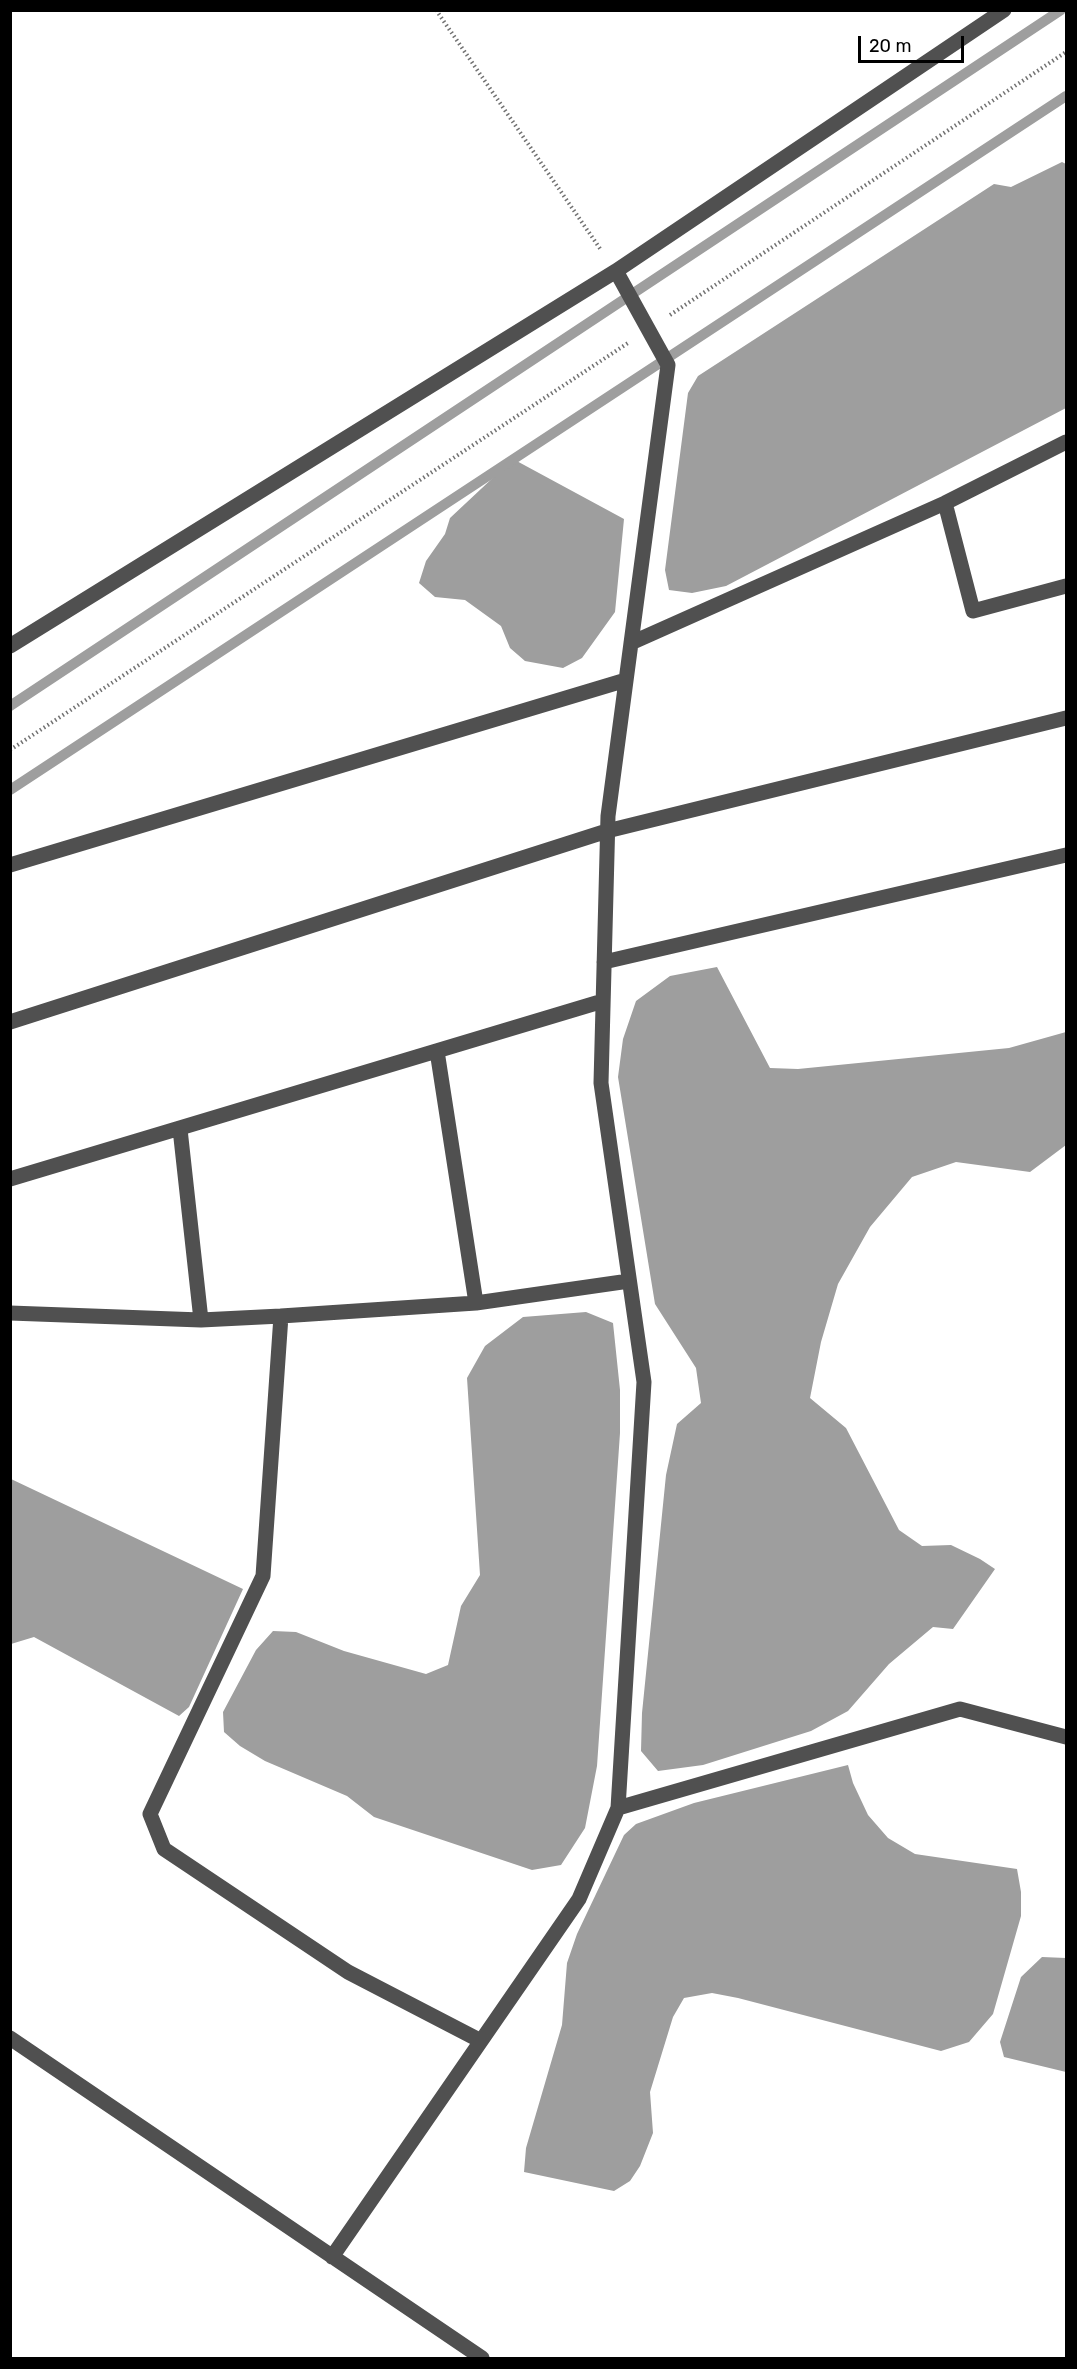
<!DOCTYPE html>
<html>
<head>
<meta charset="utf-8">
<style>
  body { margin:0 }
  #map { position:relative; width:1077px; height:2369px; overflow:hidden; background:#fff; font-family:Rubik,sans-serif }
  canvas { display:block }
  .frame { position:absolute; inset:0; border:12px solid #000; pointer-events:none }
  .scale { position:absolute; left:858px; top:36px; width:106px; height:27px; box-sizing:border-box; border:3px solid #000; border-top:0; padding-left:8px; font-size:18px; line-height:21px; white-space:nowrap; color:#000; -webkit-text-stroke:4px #fff; paint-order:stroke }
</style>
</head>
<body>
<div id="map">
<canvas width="1077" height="2369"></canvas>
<div class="frame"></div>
<div class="scale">20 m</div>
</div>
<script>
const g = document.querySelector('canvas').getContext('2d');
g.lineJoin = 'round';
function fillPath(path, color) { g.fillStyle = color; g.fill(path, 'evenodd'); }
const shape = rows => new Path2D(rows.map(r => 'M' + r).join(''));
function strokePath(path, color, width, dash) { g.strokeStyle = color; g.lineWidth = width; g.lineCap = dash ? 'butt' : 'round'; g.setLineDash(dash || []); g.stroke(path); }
const water = shape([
  [1062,162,1066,164,1066,408,726,586,692,593,669,590,665,570,688,393,698,376,994,184,1011,187],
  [513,459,624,519,615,612,582,658,563,668,525,661,510,648,501,626,465,600,435,597,419,583,426,561,445,534,450,518],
  [717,967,770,1068,798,1069,1009,1048,1066,1032,1066,1145,1030,1172,956,1162,912,1177,870,1227,838,1284,821,1342,810,1398,846,1428,899,1530,922,1546,951,1545,980,1559,995,1569,953,1629,933,1627,889,1664,848,1711,811,1731,703,1765,658,1771,641,1751,642,1713,666,1475,677,1424,701,1403,696,1368,655,1304,618,1077,623,1039,636,1001,670,976],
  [586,1312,613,1323,620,1390,620,1433,597,1766,585,1828,561,1865,532,1870,374,1817,347,1796,265,1761,240,1746,224,1732,223,1712,256,1650,273,1631,296,1632,344,1651,426,1674,448,1665,461,1606,480,1575,467,1378,485,1346,523,1317],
  [11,1479,243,1589,189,1707,179,1716,34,1637,11,1644],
  [848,1765,853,1783,868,1815,888,1838,915,1854,1017,1869,1021,1892,1021,1916,993,2014,969,2042,941,2051,738,1998,712,1993,684,1998,673,2017,650,2092,653,2133,640,2166,630,2181,614,2191,524,2172,526,2148,562,2025,567,1963,577,1934,624,1835,636,1824,694,1803],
  [1042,1957,1066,1958,1066,2072,1004,2057,1000,2042,1021,1977]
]);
const stream = shape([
  [10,706,1061,10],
  [10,790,1066,96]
]);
const path = shape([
  [436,10,601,250],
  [670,315,1066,52],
  [10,750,628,343]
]);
const minor = shape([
  [616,271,668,365,608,816,601,1083,644,1382,618,1808],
  [945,503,973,611,1066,586],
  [631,643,945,503,1066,442],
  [10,646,616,271,1004,10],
  [10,865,626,680],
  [604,962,1066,855],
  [10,1022,607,831,1066,718],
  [437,1051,476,1303,629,1281],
  [180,1129,201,1320,281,1316,263,1576,150,1814,164,1849,348,1972,481,2041],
  [10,1179,603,1001],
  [10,1313,201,1320],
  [281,1316,476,1303],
  [10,2038,482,2358],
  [332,2257,579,1899,618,1808,960,1709,1066,1737]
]);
fillPath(water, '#9e9e9e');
strokePath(stream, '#9e9e9e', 10);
strokePath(path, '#727272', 4, [1.5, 3]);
strokePath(minor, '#505050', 15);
</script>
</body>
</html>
